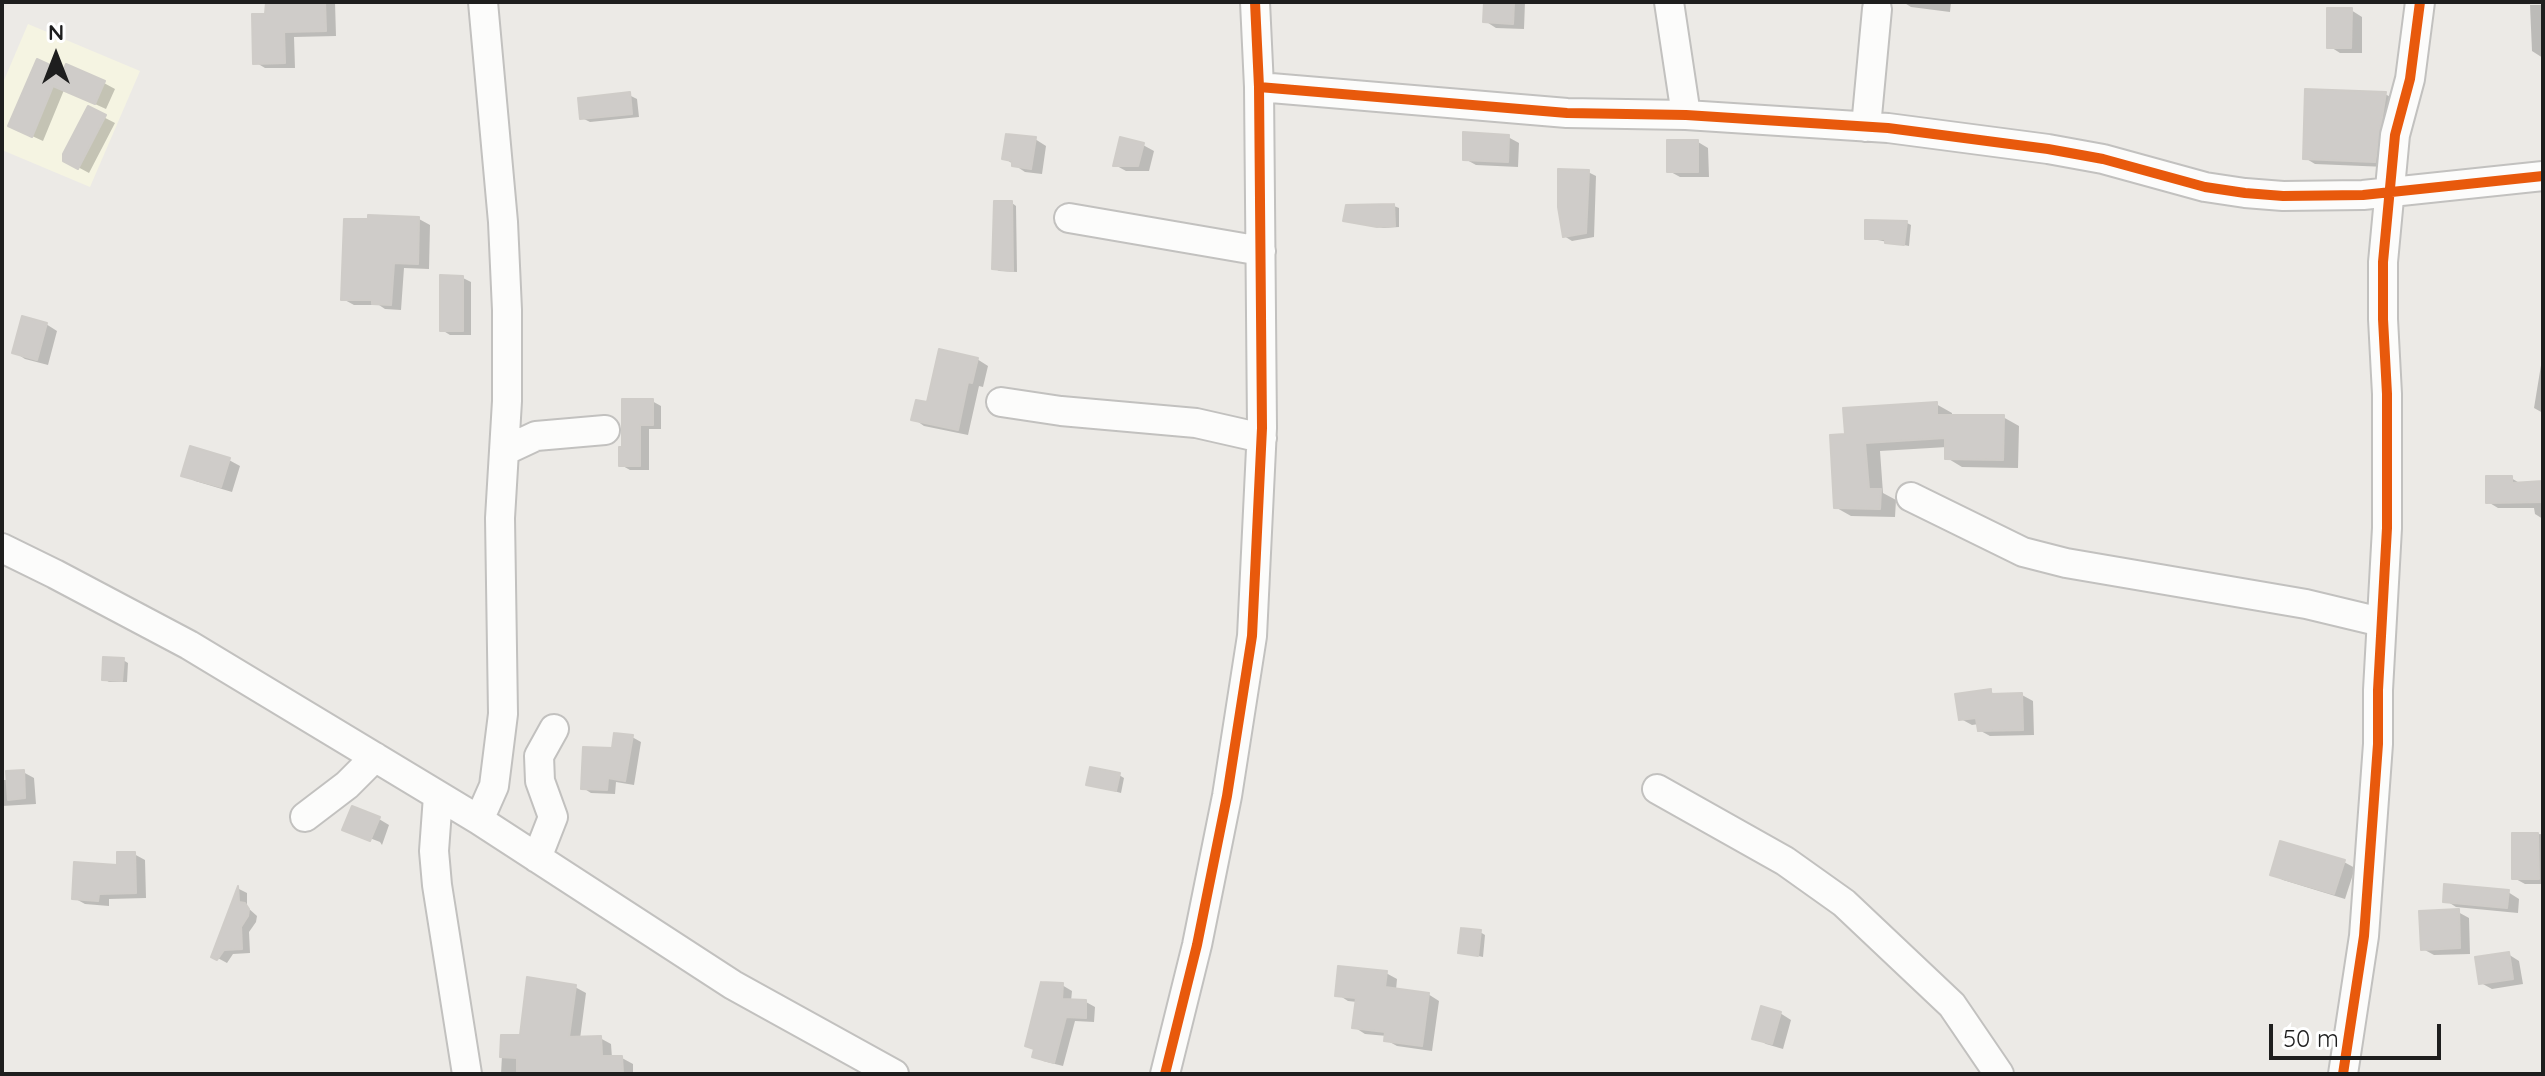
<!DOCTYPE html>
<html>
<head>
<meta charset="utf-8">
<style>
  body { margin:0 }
  #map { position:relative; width:2545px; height:1076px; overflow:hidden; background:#eceae6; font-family:Quicksand,sans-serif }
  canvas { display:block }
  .frame { position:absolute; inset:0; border:4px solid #1e1e1e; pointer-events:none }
  .north { position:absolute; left:16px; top:16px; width:80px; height:80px; -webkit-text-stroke:6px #fff; paint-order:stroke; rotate:0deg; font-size:22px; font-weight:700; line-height:32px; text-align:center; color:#1e1e1e }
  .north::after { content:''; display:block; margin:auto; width:28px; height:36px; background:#1e1e1e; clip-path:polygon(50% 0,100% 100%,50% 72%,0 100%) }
  .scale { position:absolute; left:2269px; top:1024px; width:172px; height:36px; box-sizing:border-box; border:4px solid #1e1e1e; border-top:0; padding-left:10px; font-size:24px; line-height:28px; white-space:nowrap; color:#1e1e1e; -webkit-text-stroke:6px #fff; paint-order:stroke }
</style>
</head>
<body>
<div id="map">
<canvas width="2545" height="1076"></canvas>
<div class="frame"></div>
<div class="north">N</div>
<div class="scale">50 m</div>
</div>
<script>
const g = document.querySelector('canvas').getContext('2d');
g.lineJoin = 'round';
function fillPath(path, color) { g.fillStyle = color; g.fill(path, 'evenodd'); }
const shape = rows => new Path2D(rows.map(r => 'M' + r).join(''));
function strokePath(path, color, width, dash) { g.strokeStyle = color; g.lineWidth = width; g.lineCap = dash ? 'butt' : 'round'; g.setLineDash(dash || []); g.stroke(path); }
const education = shape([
  [28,24,140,71,90,187,2,150,2,85]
]);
const shadow = shape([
  [268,2,335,2,336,36,294,37,295,68,265,68,255,62],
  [1482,2,1525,2,1524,29,1496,28,1485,21,1486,4],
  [1903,2,1951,2,1950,12,1911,7],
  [2530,5,2543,5,2543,58,2532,51],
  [2351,10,2362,17,2362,53,2340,53,2329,46],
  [64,73,104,83,115,89,106,109,64,90,43,141,10,126],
  [2385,94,2396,100,2386,167,2315,164,2305,158],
  [629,95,637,99,639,117,590,122,582,118],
  [88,109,115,123,89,173,63,159],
  [1508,137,1519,143,1518,167,1476,165,1465,159],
  [1035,139,1046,146,1042,174,1025,172,1004,158],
  [1698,142,1708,148,1709,177,1680,177,1669,171],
  [1143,145,1154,151,1149,171,1126,171,1115,165],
  [1588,172,1596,176,1594,237,1572,241,1564,236],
  [1012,203,1016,206,1017,272,999,271,994,268],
  [1394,206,1399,208,1399,227,1383,228,1345,220],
  [419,219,430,225,429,269,404,268,401,310,385,309,379,305,354,305,343,299],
  [1907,223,1911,225,1909,246,1867,238],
  [463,278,471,282,471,335,450,335,442,330],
  [46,324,57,331,48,365,25,359,14,352],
  [2543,353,2543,413,2534,408],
  [977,359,988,366,983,387,979,386,968,435,924,426,914,419],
  [652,401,661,406,661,429,649,429,649,470,630,470,621,465,621,449],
  [1936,404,1952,413,1952,417,2003,417,2019,426,2018,468,1962,467,1947,458,1947,447,1880,451,1883,493,1896,500,1895,517,1851,516,1835,507,1847,436],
  [229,460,240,466,232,492,195,481,184,475],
  [2511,478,2523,485,2543,483,2543,519,2535,514,2534,508,2498,508,2488,502],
  [123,660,128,663,127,682,109,682,104,679],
  [1990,691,1997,696,2022,695,2033,701,2034,735,1990,736,1979,730,1979,724,1972,725,1961,719],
  [632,737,641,742,634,785,616,782,615,794,591,793,583,788,614,750],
  [23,772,34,778,36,804,2,806,2,780,8,780],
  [1119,775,1124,778,1121,793,1088,784],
  [379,819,389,825,382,845,380,842,354,832],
  [2543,834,2543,884,2525,884,2514,878,2514,835],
  [134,854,145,860,146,898,109,899,109,906,85,904,74,898],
  [2344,862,2355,868,2345,899,2283,880,2272,874],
  [239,889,247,893,247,907,257,916,256,922,249,932,250,953,233,954,227,963,214,956],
  [2508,892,2519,899,2518,913,2456,907,2445,900],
  [2458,912,2469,918,2470,954,2434,955,2423,949],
  [1480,932,1485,935,1483,957,1460,952],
  [2508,954,2519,961,2523,984,2492,989,2481,983],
  [1386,973,1397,979,1396,990,1428,994,1439,1001,1432,1051,1397,1046,1386,1040,1387,1036,1365,1034,1354,1027,1357,1002,1348,1001,1337,994],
  [1062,985,1072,991,1071,1001,1086,1002,1095,1007,1094,1022,1075,1021,1063,1066,1043,1061,1034,1056,1036,1050,1027,1045],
  [575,987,586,993,580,1039,600,1038,611,1044,612,1058,622,1058,633,1064,633,1074,501,1074,503,1037,522,1038],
  [1780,1013,1791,1020,1783,1049,1766,1044,1755,1038]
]);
const building = shape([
  [266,2,325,2,326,31,284,32,285,63,253,64,252,14,265,14,266,2],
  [1484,2,1514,2,1513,24,1483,22,1484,2],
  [2327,8,2352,8,2351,48,2327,48,2327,8],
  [37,59,63,71,66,64,105,81,95,104,53,86,32,137,8,126,37,59],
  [2305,89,2386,92,2375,162,2303,159,2305,89],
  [630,92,632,114,580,119,578,98,630,92],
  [88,106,106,115,78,169,63,161,63,154,88,106],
  [1463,132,1509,135,1508,162,1463,160,1463,132],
  [1006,134,1036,137,1031,169,1012,166,1012,161,1002,159,1006,134],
  [1120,137,1144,143,1138,166,1113,166,1120,137],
  [1667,140,1698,140,1698,172,1667,172,1667,140],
  [1558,169,1589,170,1586,233,1563,237,1558,207,1558,169],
  [994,201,1012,201,1013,271,992,269,994,201],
  [1394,204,1395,226,1377,227,1343,221,1346,205,1394,204],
  [368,215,419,217,418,264,394,263,391,305,372,304,372,300,341,300,344,219,368,219,368,215],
  [1865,220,1907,221,1904,245,1885,243,1885,239,1865,239,1865,220],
  [440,275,463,276,463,331,440,331,440,275],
  [22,316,47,323,37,360,12,353,22,316],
  [939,349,978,358,972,383,968,382,958,430,911,420,916,400,927,402,939,349],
  [622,399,653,399,653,425,640,425,640,466,619,466,619,447,622,447,622,399],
  [1937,402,1937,415,2004,415,2003,460,1945,459,1945,438,1865,443,1869,489,1881,489,1880,509,1834,508,1830,435,1845,434,1843,408,1937,402],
  [190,446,230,458,221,487,181,476,190,446],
  [2486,476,2512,476,2512,483,2543,481,2543,502,2486,503,2486,476],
  [103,657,124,658,122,681,102,680,103,657],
  [1991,689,1991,694,2022,693,2023,730,1978,731,1976,718,1959,720,1955,694,1991,689],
  [614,733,633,735,625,781,608,778,607,790,581,789,583,747,612,748,614,733],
  [1090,767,1120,773,1116,791,1086,785,1090,767],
  [24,770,25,798,8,800,6,771,24,770],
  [352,806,380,817,370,841,342,830,352,806],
  [2512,833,2538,833,2539,879,2512,879,2512,833],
  [2280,841,2345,860,2334,894,2270,875,2280,841],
  [117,852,135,852,136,893,99,894,98,901,72,899,74,862,117,865,117,852],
  [2444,884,2509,890,2507,908,2443,902,2444,884],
  [238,886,239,902,245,903,249,909,248,916,241,927,242,949,224,950,217,960,211,957,238,886],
  [2459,909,2460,948,2421,950,2419,911,2459,909],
  [1461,928,1481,930,1478,956,1458,953,1461,928],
  [2509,952,2513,979,2479,984,2475,957,2509,952],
  [1338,966,1387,971,1385,987,1429,993,1422,1046,1384,1041,1385,1032,1352,1028,1356,998,1335,996,1338,966],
  [527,977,576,985,569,1037,601,1036,602,1056,622,1056,623,1074,517,1074,517,1058,500,1057,501,1035,520,1035,527,977],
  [1041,982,1063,983,1062,999,1086,1000,1086,1018,1066,1017,1054,1063,1032,1057,1034,1049,1025,1046,1041,982],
  [1761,1006,1781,1012,1772,1044,1752,1039,1761,1006]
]);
const street = shape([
  [1669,2,1686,115],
  [1259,87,1567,113,1686,115,1888,128,2048,149,2103,159,2205,187,2245,193,2283,196,2363,195,2543,176],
  [1866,127,1877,9],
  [1069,218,1261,251],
  [1001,402,1061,411,1196,423,1262,438],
  [504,451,536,436,605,430],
  [1911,497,2023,552,2066,563,2306,604,2381,622],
  [2,548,55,574,189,645,479,820,733,985,894,1074],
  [1657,789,1785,861,1844,903,1952,1005,1999,1074],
  [438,796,434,851,437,885,467,1074],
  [305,817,347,785,375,757],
  [479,820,494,786,503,714,500,518,507,401,507,310,503,222,483,2],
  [537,858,553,817,540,781,539,756,554,729],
  [1165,1074,1197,945,1227,796,1252,636,1262,428,1259,87,1255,2],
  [2343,1074,2364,936,2378,744,2378,690,2387,528,2387,394,2383,319,2383,262,2395,135,2410,79,2420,2]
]);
const cycleway = shape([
  [1259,87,1567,113,1686,115,1888,128,2048,149,2103,159,2205,187,2245,193,2283,196,2363,195,2543,176],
  [1165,1074,1197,945,1227,796,1252,636,1262,428,1259,87,1255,2],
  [2343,1074,2364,936,2378,744,2378,690,2387,528,2387,394,2383,319,2383,262,2395,135,2410,79,2420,2]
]);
fillPath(education, '#f5f4e2');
fillPath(shadow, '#0003');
fillPath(building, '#cfccc9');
strokePath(building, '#cfccc8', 2);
strokePath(street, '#c2c1bf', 32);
strokePath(street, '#fcfcfb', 28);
strokePath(cycleway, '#e8590c', 10);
</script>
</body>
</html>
